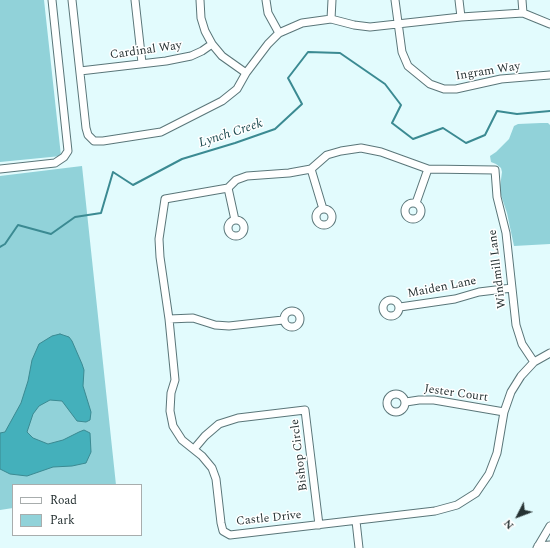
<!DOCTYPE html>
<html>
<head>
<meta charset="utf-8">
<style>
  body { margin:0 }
  #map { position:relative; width:550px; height:548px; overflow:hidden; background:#e2fbfd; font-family:Spectral,serif }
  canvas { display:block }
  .legend { position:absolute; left:12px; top:484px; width:130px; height:52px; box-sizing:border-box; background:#fff; border:1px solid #a8adad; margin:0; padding:5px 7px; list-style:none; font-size:12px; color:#263233 }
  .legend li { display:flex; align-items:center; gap:8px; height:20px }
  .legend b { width:20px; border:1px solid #a8adad }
  .north { position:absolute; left:498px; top:496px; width:40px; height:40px; -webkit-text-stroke:3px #fff; paint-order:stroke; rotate:228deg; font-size:11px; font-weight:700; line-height:16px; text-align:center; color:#263233 }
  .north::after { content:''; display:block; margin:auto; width:14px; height:18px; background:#263233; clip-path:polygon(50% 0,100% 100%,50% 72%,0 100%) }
</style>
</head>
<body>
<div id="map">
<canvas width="550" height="548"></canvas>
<ul class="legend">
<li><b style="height:5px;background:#fff"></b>Road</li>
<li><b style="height:11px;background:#91d2d9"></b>Park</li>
</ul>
<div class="north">N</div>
</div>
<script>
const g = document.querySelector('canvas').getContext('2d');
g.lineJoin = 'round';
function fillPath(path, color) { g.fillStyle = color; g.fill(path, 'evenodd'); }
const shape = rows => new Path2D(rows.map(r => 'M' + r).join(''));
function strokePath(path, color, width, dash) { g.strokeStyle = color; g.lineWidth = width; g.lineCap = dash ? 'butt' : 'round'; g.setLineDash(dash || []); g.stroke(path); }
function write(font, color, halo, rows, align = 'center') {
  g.font = font + ' Spectral,serif'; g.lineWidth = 3; g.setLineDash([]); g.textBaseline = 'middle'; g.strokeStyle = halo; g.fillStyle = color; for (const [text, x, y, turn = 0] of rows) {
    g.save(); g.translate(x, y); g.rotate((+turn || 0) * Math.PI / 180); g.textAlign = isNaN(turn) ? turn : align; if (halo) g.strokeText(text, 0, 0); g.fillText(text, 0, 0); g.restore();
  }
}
const green = shape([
  [0,0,44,0,61,156,0,162],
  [541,123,548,123,550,125,550,244,514,246,507,213,501,195,500,187,502,172,501,168,496,164,491,162,490,156,496,152,509,139,514,126,518,124],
  [82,166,116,485,13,485,13,508,0,510,0,176]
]);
const water = shape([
  [60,334,69,337,72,341,82,364,84,370,83,386,91,412,90,420,86,422,77,421,62,401,50,400,39,406,33,414,27,432,33,438,48,444,63,440,79,432,84,430,90,433,91,452,86,463,72,466,53,467,27,476,10,474,0,469,0,433,5,432,21,403,28,381,32,360,39,344,52,336,60,334]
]);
const stream = shape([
  [0,247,5,244,18,225,51,234,75,217,101,213,113,172,133,185,182,159,235,143,275,129,302,104,288,78,308,52,340,53,385,84,401,105,392,123,413,139,443,128,466,143,485,135,497,111,517,114,550,111]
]);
const minor = shape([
  [72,0,86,128,88,135,94,141,103,141,161,132,222,101,237,89,246,73,268,44,279,33,302,23,331,19,354,25,370,27,461,17,523,13,550,24],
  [135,0,142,63],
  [200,0,201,18,205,31,212,44,222,56,246,73],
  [266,0,268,13,279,33],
  [395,0,402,52,408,66,430,84,444,89,456,89,501,79,550,75],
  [459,0,461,17],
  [522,0,523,13],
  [331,19,332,0],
  [80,71,166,61,191,56,202,51,212,44],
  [0,169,55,163,64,157,68,151,52,0],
  [311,169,323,209],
  [228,188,235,220],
  '405 211a8 8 0 1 1 16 0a8 8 0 1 1-16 0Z',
  [416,203,428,169],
  '316 217a8 8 0 1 1 16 0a8 8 0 1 1-16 0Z',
  '228 228a8 8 0 1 1 16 0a8 8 0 1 1-16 0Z',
  '383 308a8 8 0 1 1 16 0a8 8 0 1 1-16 0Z',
  [400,307,455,299,479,292,512,288],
  '284 319a8 8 0 1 1 16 0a8 8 0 1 1-16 0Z',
  [169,319,193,318,215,325,229,326,283,320],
  [534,362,522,344,516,325,506,233,497,197,495,170,428,169,381,152,361,148,341,151,327,155,311,169,289,173,247,176,236,180,228,188,165,199,159,239,160,257,169,319,175,380,171,393,170,411,173,426,182,440,202,456,212,468,216,479,221,523,223,531,230,535,435,511,457,505,476,493,489,474,497,453,504,412,511,392,521,376,534,362,550,353],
  '387 403a9 9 0 1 1 18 0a9 9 0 1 1-18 0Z',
  [406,402,419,400,434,400,504,412],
  [194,449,205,436,219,424,238,418,305,410,319,525],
  [356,521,359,548],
  [538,546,550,545],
  [537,548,550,526]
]);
const streetNames = [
  ["Cardinal Way",146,51,-8],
  ["Ingram Way",488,72,-9],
  ["Windmill Lane",498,269,-97],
  ["Maiden Lane",442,288,-11],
  ["Jester Court",456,394,8],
  ["Bishop Circle",300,455,-97],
  ["Castle Drive",269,519,-6]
];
const waterNames = [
  ["Lynch Creek",231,134,-18]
];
fillPath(green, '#91d2d9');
fillPath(water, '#44b0bb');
strokePath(water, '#3b8a92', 1);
strokePath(stream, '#3b8a92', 2);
strokePath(minor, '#5a7679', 9);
strokePath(minor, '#fff', 7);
write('12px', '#263233', '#fff', streetNames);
write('italic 13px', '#1a494e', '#fff', waterNames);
</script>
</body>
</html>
